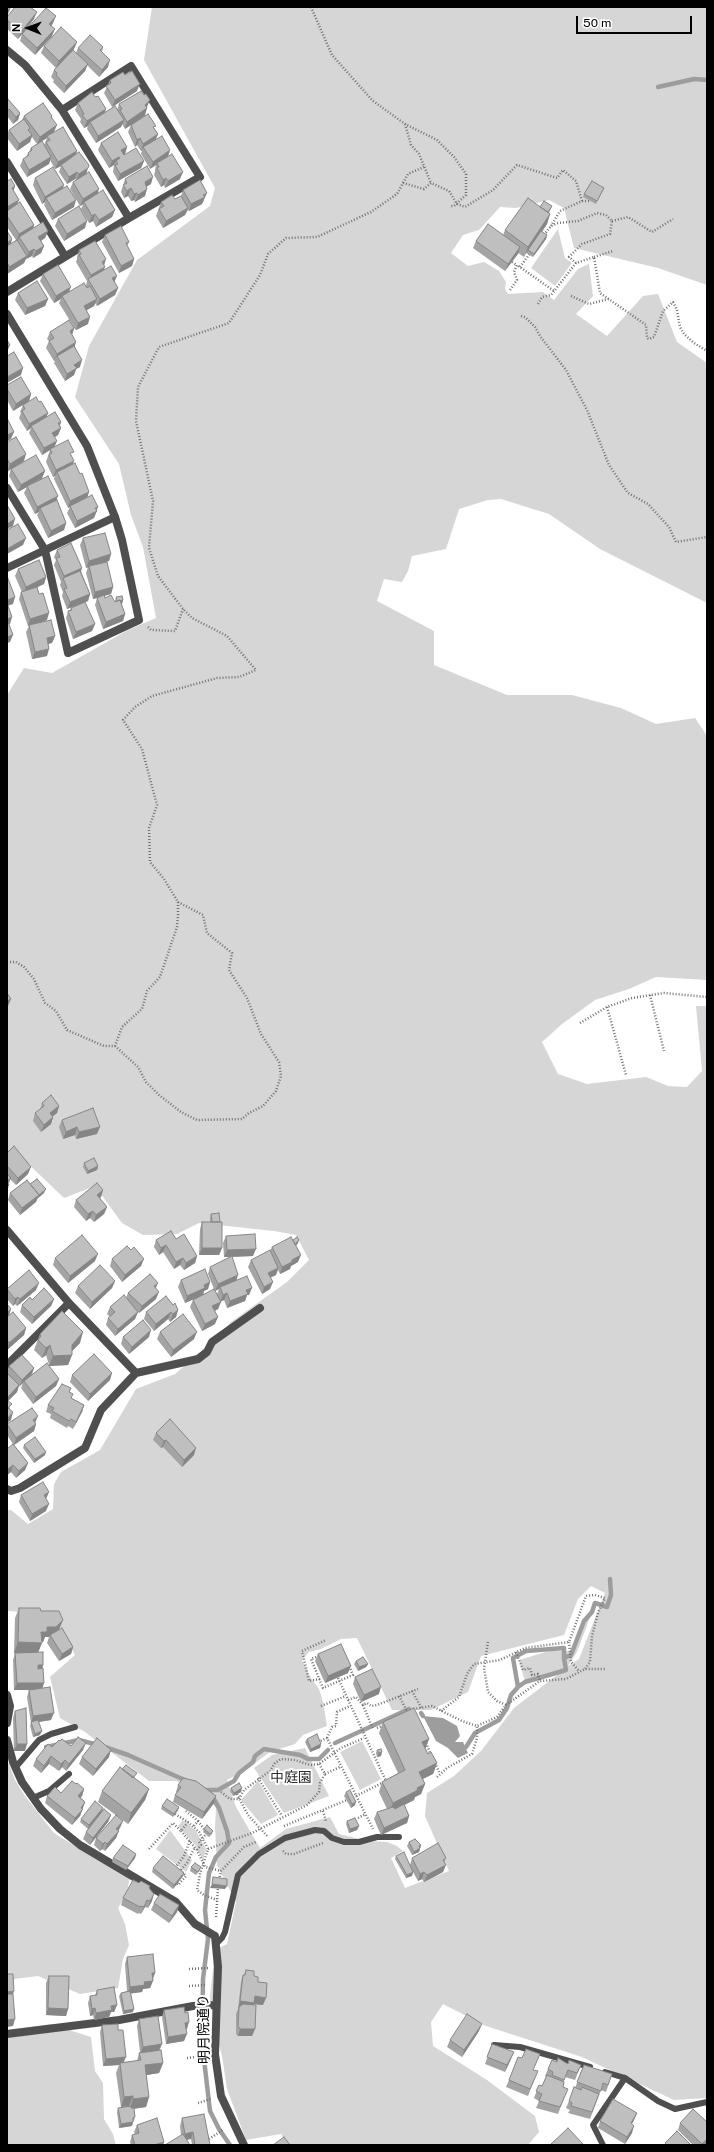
<!DOCTYPE html>
<html>
<head>
<meta charset="utf-8">
<style>
  body { margin:0 }
  #map { position:relative; width:714px; height:2152px; overflow:hidden; background:#fff; font-family:"Public Sans",sans-serif }
  canvas { display:block }
  .frame { position:absolute; inset:0; border:8px solid #000; pointer-events:none }
  .north { position:absolute; left:8px; top:8px; width:40px; height:40px; -webkit-text-stroke:3px #fff; paint-order:stroke; rotate:271deg; font-size:11px; font-weight:700; line-height:16px; text-align:center; color:#000 }
  .north::after { content:''; display:block; margin:auto; width:14px; height:18px; background:#000; clip-path:polygon(50% 0,100% 100%,50% 72%,0 100%) }
  .scale { position:absolute; left:576px; top:16px; width:116px; height:18px; box-sizing:border-box; border:2px solid #000; border-top:0; padding-left:5px; font-size:12px; line-height:14px; white-space:nowrap; color:#000; -webkit-text-stroke:3px #fff; paint-order:stroke }
</style>
</head>
<body>
<div id="map">
<canvas width="714" height="2152"></canvas>
<div class="frame"></div>
<div class="north">N</div>
<div class="scale">50 m</div>
</div>
<script>
const g = document.querySelector('canvas').getContext('2d');
g.lineJoin = 'round';
function fillPath(path, color) { g.fillStyle = color; g.fill(path, 'evenodd'); }
const shape = rows => new Path2D(rows.map(r => 'M' + r).join(''));
function strokePath(path, color, width, dash) { g.strokeStyle = color; g.lineWidth = width; g.lineCap = dash ? 'butt' : 'round'; g.setLineDash(dash || []); g.stroke(path); }
function write(font, color, halo, rows, align = 'center') {
  g.font = font + ' "Public Sans","Noto Sans JP",sans-serif'; g.lineWidth = 4; g.setLineDash([]); g.textBaseline = 'middle'; g.strokeStyle = halo; g.fillStyle = color; for (const [text, x, y, turn = 0] of rows) {
    g.save(); g.translate(x, y); g.rotate((+turn || 0) * Math.PI / 180); g.textAlign = isNaN(turn) ? turn : align; if (halo) g.strokeText(text, 0, 0); g.fillText(text, 0, 0); g.restore();
  }
}
const green = shape([
  [152,7,707,7,707,285,658,268,574,248,564,208,549,200,516,208,500,207,479,230,463,235,451,253,468,266,484,262,499,271,506,282,505,289,508,294,543,292,554,300,578,269,589,264,593,296,576,314,607,336,643,296,658,294,677,342,707,363,707,603,600,549,549,514,501,499,488,500,459,509,446,549,412,556,408,571,402,582,384,579,377,601,434,631,434,665,507,695,572,695,621,708,656,724,695,718,707,736,707,980,656,977,629,989,595,1000,562,1024,542,1042,558,1074,587,1084,646,1077,668,1086,687,1087,702,1071,696,1006,707,1006,707,2098,674,2100,582,2057,486,2026,443,2004,431,2022,433,2046,487,2080,535,2116,539,2132,528,2145,288,2145,281,2134,246,2140,227,2089,222,2056,215,2031,210,1997,215,1950,227,1944,236,1902,217,1865,215,1827,216,1808,202,1791,176,1781,149,1781,85,1732,60,1718,50,1677,75,1655,53,1614,7,1611,7,1510,11,1510,28,1524,53,1509,54,1484,61,1472,100,1450,136,1389,175,1374,212,1342,231,1322,287,1282,309,1260,296,1235,274,1231,199,1223,177,1234,143,1235,122,1223,95,1186,64,1198,20,1156,7,1151,7,695,24,668,52,673,128,630,156,618,143,547,131,515,119,464,75,397,89,346,137,260,210,206,215,188,144,60],
  [591,1586,605,1593,579,1659,568,1666,577,1652,592,1612,584,1621,571,1651,549,1651,519,1660,525,1682,561,1672,514,1708,481,1751,454,1776,427,1793,425,1816,449,1871,405,1888,391,1858,403,1851,397,1846,387,1842,368,1841,339,1834,330,1817,286,1829,260,1848,236,1807,227,1780,243,1772,270,1752,295,1744,303,1735,327,1726,323,1702,319,1689,311,1678,302,1660,309,1652,321,1649,341,1639,357,1638,392,1710,431,1710,468,1692,481,1656,564,1635,578,1599],
  [558,229,565,258,572,263,555,286,531,268],
  [362,1741,381,1779,360,1790,340,1752],
  [305,1748,329,1796,284,1813,254,1768,272,1755],
  [7,1759,15,1780,25,1796,54,1833,96,1859,130,1876,127,1892,118,1908,125,1924,129,1945,123,1959,118,1988,80,1994,38,1976,7,1980],
  [258,1781,278,1815,261,1824,241,1800],
  [183,1820,196,1831,206,1849,203,1861,196,1846,178,1826],
  [170,1830,192,1860,186,1872,156,1849],
  [51,2024,91,2037,95,2071,103,2083,104,2119,113,2134,116,2145,7,2145,7,2030]
]);
const water = shape([
  [423,1716,443,1718,457,1726,460,1736,455,1742,463,1742,468,1753,458,1758,448,1748,436,1741]
]);
const stream = shape([
  [658,87,694,79,707,80],
  [518,1687,525,1682,566,1670,564,1658],
  [421,1713,423,1716],
  [335,1743,409,1709],
  [46,1747,79,1740,98,1745],
  [105,1747,128,1755,187,1781],
  [466,1747,475,1733,499,1720,507,1708,511,1695,518,1687,513,1658,526,1651,564,1648,564,1658,571,1655,584,1621,592,1612,595,1603,607,1607,611,1595,610,1579],
  [205,1790,218,1790,234,1781,239,1773,253,1762,255,1756,264,1749,300,1755,308,1759,319,1759,328,1750],
  [212,1796,219,1808,227,1831,229,1843,216,1857,209,1873,205,1910,208,1939,203,1979,202,2042,210,2111,219,2129,230,2145]
]);
const path = shape([
  [311,7,332,55,373,101,405,124,437,140,454,157,466,174,466,195,454,206,450,206],
  [405,124,411,145,419,154,431,183],
  [403,183,408,174,424,167],
  [582,201,590,201],
  [612,221,628,217,652,232,673,219],
  [544,235,551,226,558,223,578,221,597,213,606,215,612,221,610,234,582,244,569,257,576,263],
  [594,257,613,251],
  [512,262,517,265],
  [520,267,531,252],
  [510,290,517,280,514,272,517,265,554,291],
  [571,296,589,304,609,299],
  [538,304,542,297,551,295,576,263,594,257,600,293,646,325,647,338,649,339,654,337,663,311,673,302,677,310,680,327,684,334,694,343,707,351],
  [521,316,525,317,535,327,540,336,566,370,587,410,609,465,628,493,648,504,669,527,676,542,707,537],
  [148,627,151,630,175,631,183,609],
  [7,962,16,962,24,967,34,979,45,1003,56,1011,67,1030,104,1046,115,1046,122,1027,142,1009,147,991,160,977,177,927,178,915,178,902,164,879,150,862,149,828,157,805,142,749,123,720,135,707,152,696,217,678,239,677,256,670,227,636,192,618,183,609,158,576,149,548,153,501,136,421,138,387,159,347,229,323,260,275,268,254,286,238,317,237,371,212,397,194,403,183,424,189,431,183,449,191,457,204,465,207,493,190,517,165,557,178,563,170,576,181,582,201,560,211,551,226],
  [650,995,664,1051],
  [607,1007,626,1075],
  [580,1023,607,1007,632,998,664,993,707,997],
  [115,1046,138,1067,146,1082,159,1095,181,1112,197,1120,242,1119,249,1113,263,1106,276,1091,281,1076,279,1062,261,1034,247,998,229,970,232,953,207,933,203,915,178,902],
  [488,1642,484,1668,488,1692,497,1701,506,1705],
  [569,1642,571,1662,579,1671],
  [341,1647,353,1675,323,1688,311,1659,341,1647],
  [516,1652,523,1670,530,1668,532,1675,538,1674,540,1681],
  [338,1678,386,1781],
  [320,1679,309,1681,302,1651,326,1640],
  [412,1691,422,1709],
  [399,1696,408,1713],
  [348,1700,356,1697,363,1705,367,1703,371,1706,377,1705,418,1689],
  [363,1705,373,1729],
  [321,1706,346,1696],
  [441,1711,459,1697,467,1674,474,1664,500,1660,525,1648,569,1642,586,1596,595,1595,605,1598,598,1613,592,1636,590,1662,585,1669],
  [412,1712,414,1709,432,1706,462,1721,477,1726,497,1717,506,1705,540,1681,566,1679,585,1669,605,1669],
  [377,1728,384,1725],
  [327,1738,332,1727,336,1726,337,1712,350,1706],
  [318,1742,327,1738,373,1829],
  [426,1743,431,1755],
  [435,1763,440,1774],
  [319,1764,325,1774],
  [325,1774,340,1767],
  [437,1777,447,1768,472,1754,477,1738,477,1726],
  [258,1778,282,1816],
  [221,1792,230,1799,239,1799],
  [237,1794,248,1815,268,1837],
  [356,1796,384,1782],
  [239,1799,244,1790,270,1771,275,1763,281,1759,295,1760,310,1765,319,1764,341,1748,364,1738],
  [186,1811,198,1821,193,1827],
  [323,1811,326,1821],
  [175,1814,188,1822,199,1832,208,1849,200,1874,197,1890,204,1895,217,1900],
  [358,1818,366,1814],
  [284,1826,347,1800],
  [181,1831,197,1850,205,1867,221,1871],
  [149,1849,173,1823,181,1831,188,1822],
  [208,1849,252,1833,307,1805,319,1792,320,1783,325,1774],
  [197,1850,201,1845,199,1842,207,1833,198,1821],
  [283,1851,286,1854,294,1854,323,1843],
  [175,1868,184,1856,190,1841],
  [179,1870,180,1871,187,1863,195,1847],
  [219,1880,221,1871,244,1847,256,1842],
  [177,1884,178,1885,186,1876,182,1872],
  [216,1917,218,1888],
  [189,1969,208,1968],
  [189,1986,206,1985],
  [187,2058,204,2056],
  [198,2103,211,2099],
  [209,2139,224,2129]
]);
const service = shape([
  [15,1768,39,1740,51,1734,75,1727],
  [33,1798,49,1791,69,1774],
  [217,1943,222,1938,225,1932,238,1875,259,1854,285,1838,315,1830,324,1831,332,1838,344,1842,359,1842,377,1837,399,1837],
  [494,2045,520,2047,590,2067],
  [625,2078,658,2101,675,2109,707,2102],
  [603,2145,593,2125,625,2078,605,2072]
]);
const minor = shape([
  [7,50,25,65,62,110,129,218,7,292],
  [62,110,131,66,200,177,129,218],
  [7,162,65,256],
  [7,488,45,550,68,653,139,620,122,540,115,517,45,550,7,568],
  [7,1230,69,1303,136,1373,101,1410,85,1448,20,1488,11,1491,7,1489],
  [7,1365,69,1303],
  [136,1373,198,1359,207,1352,212,1342,260,1308],
  [7,1695,10,1706,7,1723],
  [7,1740,13,1762,22,1782,41,1809,60,1829,80,1845,176,1902,195,1924,215,1936,218,1967,215,2054,221,2096,244,2145],
  [7,2034,119,2020,193,2006,216,2005]
]);
const tertiary = shape([
  [7,314,87,446,115,517]
]);
const wall = shape([
  [7,17,34,19,18,39,7,29],
  [53,23,52,25,52,36,35,55,20,41,22,34],
  [44,46,74,49,56,68,41,53],
  [103,47,102,52,108,67,99,77,87,65,85,71,64,93,53,82,54,80,51,77,54,70,76,53,78,48],
  [110,80,137,91,112,107,104,93],
  [7,98,20,113,18,120,13,124,7,116],
  [78,103,105,112,117,110,119,104,147,107,145,115,158,134,156,139,168,156,180,179,165,188,164,185,161,187,154,175,155,171,155,170,156,165,150,169,141,154,142,150,141,151,137,145,135,147,128,132,131,125,125,129,122,124,121,127,96,143,87,129,88,126,84,128,80,122,81,119,75,110],
  [24,116,52,116,52,118,54,132,77,151,76,154,97,194,115,210,112,217,96,227,93,221,89,223,81,209,83,205,80,206,70,189,73,182,76,180,75,179,67,184,59,172,61,166,55,169,50,160,49,164,27,177,20,166,23,159,26,157,31,148,37,144,32,137,30,142,17,151,7,138,7,135,9,130,22,120],
  [47,138,45,143,44,145,42,141],
  [101,143,127,147,125,154,124,154,144,161,141,168,118,181,113,172,114,165,109,168,98,150],
  [35,178,63,188,74,207,52,220,44,205,45,202,42,204,33,185],
  [125,179,151,184,146,187,145,196,135,202,134,200,131,201,128,196,124,198,121,192],
  [7,181,15,186,13,191,17,204,34,225,33,228,48,231,45,238,41,241,44,246,41,253,33,258,32,256,26,259,24,263,7,274,7,231,12,239,11,244,16,240,7,227],
  [604,188,596,204,583,197,584,194],
  [183,190,204,200,202,204,189,211,188,210,185,215,163,228,156,216,161,202,175,199,181,196],
  [552,206,549,213,550,214,547,224,542,232,547,235,546,239,533,257,526,253,524,257,518,253,505,271,473,248,476,241,503,235,505,230,540,207],
  [58,219,85,228,64,241,55,226],
  [105,235,129,242,127,246,134,259,132,266,119,273,102,242],
  [79,250,104,266,105,267,103,270,115,282,118,288,115,295,97,306,95,303,94,306,86,310,88,324,76,330,74,328,72,335,80,367,76,369,74,375,65,381,54,363,55,361,54,361,46,348,49,341,47,339,50,332,74,327,59,303,61,299,54,303,40,281,43,274,70,291,87,288,86,286,87,281,76,262,77,259,77,257],
  [18,293,48,299,45,306,25,315,15,300],
  [7,385,31,394,29,401,39,402,48,413,46,418,60,426,61,428,58,435,55,437,55,447,72,457,73,464,87,498,97,511,94,518,75,528,67,513,70,507,68,508,54,479,55,476,53,477,46,462,50,450,42,455,29,433,31,428,27,431,19,418,21,413,20,412,23,405,13,411,7,400],
  [7,442,24,461,13,468,45,471,42,478,57,500,66,523,64,530,48,538,37,515,39,512,35,514,24,493,27,487,18,492,9,476,11,469,8,471,7,470],
  [83,538,111,554,109,561,105,562,113,587,111,594,104,596,105,598,115,602,116,597,123,600,122,604,121,604,125,614,123,621,103,629,95,605,97,598,100,597,93,599,86,573,88,567,86,568,80,545],
  [57,550,81,571,90,594,88,601,67,609,62,596,63,592,60,585,61,582,54,565,56,560,54,557],
  [18,569,46,577,44,584,37,587,47,620,39,623,55,636,52,643,48,644,47,656,32,659,26,632,29,626,28,626,19,599,21,592,22,592,15,576],
  [71,608,95,624,92,631,73,639,66,618,68,611,70,610],
  [42,1103,59,1106,57,1113,53,1116,53,1117,51,1124,41,1132,33,1121,35,1113,40,1110],
  [62,1120,97,1134,76,1139,75,1135,63,1139,59,1127],
  [7,1153,28,1174,16,1185,10,1179,8,1184,9,1185,7,1192],
  [84,1163,98,1166,97,1170,87,1174,83,1167],
  [30,1184,44,1193,37,1199,36,1202,20,1215,8,1200,10,1193],
  [103,1190,101,1197,100,1198,107,1207,104,1214,94,1222,90,1218,86,1221,74,1207,76,1200],
  [211,1214,220,1222,222,1248,219,1255,199,1255,200,1229,202,1222,210,1222,210,1218],
  [226,1236,253,1256,232,1257,236,1281,249,1295,247,1295,245,1301,227,1308,224,1300,221,1301,218,1309,215,1311,215,1324,202,1331,190,1307,193,1300,199,1297,185,1303,178,1287,181,1280,210,1282,208,1289,204,1291,203,1295,214,1289,208,1274,210,1267,230,1257,224,1257,223,1243],
  [219,1289,217,1294,215,1291],
  [176,1239,197,1256,195,1263,184,1270,180,1265,174,1269,163,1252,159,1255,154,1247,156,1240],
  [293,1240,298,1243,296,1246,298,1262,291,1266,290,1269,280,1274,278,1270,276,1275,271,1277,270,1289,262,1294,248,1267,251,1260,270,1251,272,1247],
  [131,1250,141,1266,122,1282,110,1266,112,1259],
  [55,1258,95,1261,68,1283,53,1265],
  [115,1281,112,1288,90,1309,75,1293,78,1286],
  [7,1289,36,1290,17,1306,15,1304,13,1306,7,1299],
  [156,1289,156,1299,139,1313,137,1311,138,1312,135,1319,115,1336,106,1325,108,1318,110,1317,107,1314,110,1307,126,1298,128,1293],
  [54,1299,51,1306,32,1324,20,1312,22,1305],
  [7,1304,9,1315,26,1328,24,1335,7,1350],
  [173,1305,178,1310,176,1317,170,1322,168,1319,154,1331,144,1319,146,1312],
  [160,1332,194,1339,171,1357,157,1339],
  [40,1334,80,1343,72,1351,72,1355,68,1365,49,1366,59,1379,56,1386,33,1404,21,1388,23,1383,19,1386,17,1392,8,1401,10,1409,11,1420,7,1423,7,1372,9,1366,34,1368,32,1375,49,1365,46,1355,42,1358,34,1350],
  [123,1337,149,1337,129,1354,121,1344],
  [72,1375,110,1380,88,1401,70,1382],
  [71,1388,69,1392,73,1394,71,1398,84,1405,82,1412,73,1429,68,1426,67,1428,50,1418,51,1414,46,1412,48,1405],
  [35,1423,36,1424,34,1431,14,1445,28,1463,25,1470,16,1478,11,1472,7,1475,7,1449,13,1444,7,1435,7,1424],
  [156,1433,194,1455,182,1467,163,1447,161,1448,153,1440],
  [24,1445,45,1455,34,1463,23,1448],
  [21,1495,46,1499,46,1511,30,1521,19,1502],
  [19,1608,41,1611,73,1647,71,1654,59,1661,47,1643,49,1637,45,1637,43,1642,42,1642,38,1652,43,1665,42,1669,42,1688,51,1720,39,1722,40,1735,33,1737,30,1726,31,1723,27,1697,29,1690,30,1690,14,1690,13,1660,15,1653,20,1653,14,1653,15,1618],
  [318,1654,348,1673,325,1683,315,1661],
  [356,1661,368,1664,366,1667,358,1671,354,1664],
  [355,1677,379,1694,361,1702,353,1684],
  [15,1711,25,1751,14,1751,13,1718],
  [383,1722,429,1739,425,1749,428,1754,437,1763,433,1774,423,1779,425,1784,421,1794,415,1797,414,1800,404,1805,409,1816,407,1823,381,1835,374,1819,377,1812,387,1809,379,1792,382,1782,398,1773,379,1733],
  [307,1739,321,1744,320,1748,310,1752,305,1742],
  [60,1741,83,1750,66,1771,62,1767,59,1771,49,1764,41,1773,33,1766,36,1759],
  [377,1750,381,1756,377,1757,376,1753],
  [82,1757,109,1757,93,1776,79,1764],
  [122,1769,135,1777,134,1778,149,1789,145,1800,128,1824,98,1802,102,1791],
  [178,1785,216,1796,214,1803,202,1819,173,1802,175,1795,177,1793,176,1792],
  [231,1788,241,1792,233,1796,230,1791],
  [84,1789,82,1796,80,1797,85,1802,80,1816,72,1825,45,1803,47,1796],
  [346,1792,355,1805,351,1808,344,1796],
  [162,1806,179,1807,178,1810,173,1817,161,1809],
  [103,1808,102,1810,111,1815,108,1822,90,1845,83,1839,86,1832,88,1829,80,1822,81,1819],
  [347,1821,359,1826,357,1830,349,1833,346,1824],
  [120,1828,118,1830,116,1838,105,1851,102,1849,100,1851,94,1845,96,1838],
  [204,1829,213,1831,212,1834,209,1837,203,1832],
  [409,1842,421,1845,419,1852,412,1855,407,1846],
  [136,1854,135,1858,126,1870,112,1862,113,1858],
  [396,1856,410,1865,412,1858,446,1858,444,1863,443,1872,424,1882,422,1879,418,1881,413,1872,412,1876,406,1878,395,1859],
  [191,1867,200,1870,196,1875,190,1871],
  [153,1868,184,1873,183,1876,173,1889,152,1872],
  [149,1888,152,1901,148,1908,145,1907,141,1914,139,1913,138,1914,121,1905,123,1898],
  [154,1903,179,1905,177,1912,169,1923,151,1910],
  [127,1957,155,1973,150,1988,143,1989,142,1992,131,1993,133,2012,123,2014,119,1996,121,1993,127,1991,125,1964],
  [246,1970,254,1976,258,1982,263,2005,254,2004,255,2029,252,2036,238,2036,236,2034,236,2014,238,2009,241,1982,243,1975,244,1975],
  [49,1976,68,2009,66,2016,46,2015,46,1983],
  [97,1990,117,2005,114,2012,111,2012,109,2017,94,2020,93,2015,90,2016,88,2003,90,1996,95,1995],
  [164,2010,187,2029,186,2029,184,2041,166,2044,162,2017],
  [139,2019,162,2044,159,2050,163,2063,159,2073,146,2075,149,2097,146,2107,134,2109,135,2117,134,2121,133,2121,132,2126,119,2128,117,2112,118,2108,129,2106,121,2107,116,2073,119,2065,103,2066,100,2032,102,2025,118,2030,124,2062,137,2061,139,2053,140,2052,137,2026],
  [479,2031,462,2057,447,2047,450,2040],
  [492,2044,511,2059,505,2072,485,2064],
  [552,2060,557,2062,568,2064,581,2065,575,2080,565,2077,563,2087,565,2096,558,2114,536,2108,539,2101,534,2098,539,2085,542,2086,546,2077,545,2076],
  [584,2065,612,2074,606,2092,601,2090,590,2119,568,2113,570,2110,566,2108,569,2101,575,2088],
  [534,2070,535,2078,528,2096,506,2087,509,2080],
  [637,2113,634,2120,632,2124,632,2133,625,2144,598,2128,600,2121],
  [182,2118,210,2145,192,2145,191,2139,181,2135,180,2126],
  [680,2123,706,2145,693,2145,678,2130],
  [137,2125,164,2142,163,2145,131,2145,130,2142,132,2135,135,2134,134,2132]
]);
const shadedWall = shape([
  [10,7,11,7,9,12,7,15,7,12],
  [37,12,34,19,18,39,21,32],
  [56,16,53,23,47,31,49,24],
  [55,29,52,36,35,55,37,48],
  [77,42,74,49,56,68,59,61],
  [110,60,108,67,99,77,102,70],
  [88,64,85,71,64,93,66,86],
  [140,84,137,91,112,107,115,100],
  [150,100,147,107,143,111,147,108,145,115,125,129,127,122],
  [106,109,104,116,90,122,88,126,84,128,87,121],
  [20,113,18,120,13,124,16,117],
  [124,120,121,127,96,143,98,136],
  [57,125,54,132,47,136,47,138,37,144,40,137],
  [158,134,155,141,143,147,142,150,141,151,143,144],
  [32,135,30,142,17,151,19,144],
  [140,138,137,145,135,147,137,140],
  [127,147,125,154,119,157,117,163,116,161,114,165,109,168,112,161,121,150],
  [170,150,168,157,157,163,156,165,150,169,153,162],
  [77,151,75,158,61,165,61,166,55,169,58,162],
  [51,157,49,164,27,177,29,170],
  [144,161,141,168,118,181,120,174],
  [88,168,86,175,76,181,79,174],
  [77,172,75,179,67,184,69,177],
  [183,172,180,179,165,188,168,181],
  [153,177,151,184,142,189,145,182],
  [166,178,164,185,161,187,163,180],
  [64,185,62,192,46,198,45,202,42,204,45,197],
  [15,186,13,193,12,188],
  [131,188,128,196,124,198,127,191],
  [99,189,97,196,84,202,83,204,80,206,83,199],
  [147,189,145,196,135,202,138,195],
  [137,193,134,200,131,201,134,194],
  [207,193,202,204,189,211,191,204],
  [19,200,16,207,7,213,7,207],
  [76,200,74,207,52,220,55,213],
  [188,208,185,215,163,228,166,221],
  [115,210,112,217,96,227,99,220],
  [95,214,93,221,89,223,92,216],
  [550,214,547,224,529,250,528,250,526,253,524,257,528,247],
  [87,221,85,228,64,241,67,234],
  [34,225,32,232,19,237,18,241,16,242,19,234],
  [48,231,45,238,36,244,38,237],
  [547,235,546,239,533,257,534,254],
  [12,239,10,246,7,248,7,243],
  [44,246,41,253,33,258,36,251],
  [520,247,518,254,505,271,508,264],
  [34,249,32,256,26,259,29,252],
  [27,256,24,263,7,274,9,267],
  [106,259,104,266,102,262],
  [134,259,132,266,119,273,121,266],
  [105,267,102,274,89,280,91,275],
  [117,276,114,283,112,278],
  [71,287,68,294,62,296,61,299,54,303,56,296],
  [118,288,115,295,97,306,100,299],
  [48,299,45,306,25,315,27,308],
  [97,299,94,306,82,313,84,306],
  [90,317,88,324,76,330,78,323],
  [74,328,72,335,70,331],
  [76,342,74,349,57,356,54,361,57,354],
  [10,345,7,352,7,353,7,347],
  [82,360,80,367,76,369,74,375,65,381,67,374,74,365],
  [23,368,21,375,7,383,7,377],
  [31,394,29,401,13,411,16,404],
  [48,413,45,420,31,426,31,428,27,431,29,424],
  [61,422,59,429,61,428,58,435,50,440,52,433,58,423],
  [14,432,11,439,7,441,7,435],
  [57,441,54,448,50,449,50,450,42,455,44,448],
  [26,454,24,461,8,471,10,464],
  [74,461,71,468,57,472,55,476,53,477,56,470],
  [45,471,42,478,27,486,27,487,18,492,21,485],
  [89,492,87,499,70,506,70,507,68,508,70,501],
  [58,496,55,503,40,508,39,512,35,514,37,507],
  [98,507,94,518,75,528,77,521],
  [15,519,13,526,7,529,7,524],
  [66,523,64,530,48,538,51,531],
  [26,538,23,545,7,554,7,549],
  [111,554,109,561,86,568,89,561],
  [82,568,80,575,63,579,64,576],
  [46,577,44,584,23,594,26,587],
  [113,587,111,594,93,599,95,592],
  [90,594,88,601,67,609,70,602],
  [15,597,13,604,7,606,7,600],
  [123,600,122,604,116,605,117,602],
  [49,613,47,620,29,626,29,625,29,626,28,626,30,619],
  [125,614,123,621,103,629,106,622],
  [12,617,10,624,7,625,7,619],
  [95,624,92,631,73,639,76,632],
  [13,635,10,642,7,643,7,637],
  [55,636,52,643,44,645,47,638],
  [49,649,47,656,32,659,35,652],
  [11,999,8,1006,7,1007,7,1001],
  [59,1106,57,1113,48,1120,50,1113],
  [53,1117,51,1124,41,1132,44,1125],
  [77,1127,75,1135,63,1139,66,1132],
  [100,1127,97,1134,76,1139,79,1132],
  [98,1166,97,1170,87,1174,88,1171],
  [31,1167,28,1174,16,1185,18,1178],
  [11,1178,8,1185,7,1186,7,1181],
  [46,1189,44,1193,37,1199,38,1196],
  [103,1190,101,1197,94,1202,97,1195],
  [39,1195,36,1202,20,1215,22,1208],
  [107,1207,104,1214,94,1222,96,1215],
  [93,1211,90,1218,86,1221,88,1214],
  [299,1240,298,1243,293,1248,294,1244],
  [166,1245,163,1252,159,1255,161,1248],
  [202,1248,222,1248,219,1255,199,1255],
  [256,1249,253,1256,224,1257,227,1250],
  [98,1254,95,1261,68,1283,70,1276],
  [301,1255,298,1262,291,1266,290,1269,280,1274,282,1267,292,1260],
  [197,1256,195,1263,184,1270,186,1263],
  [183,1258,180,1265,174,1269,176,1262],
  [144,1259,141,1266,122,1282,125,1275],
  [278,1268,276,1275,266,1280,268,1273],
  [238,1275,236,1282,220,1287,219,1289,215,1291,218,1284],
  [115,1281,112,1288,90,1309,92,1302],
  [210,1282,208,1289,204,1291,203,1295,185,1303,187,1296,204,1285],
  [273,1282,270,1289,262,1294,264,1287],
  [39,1283,36,1290,17,1306,20,1299],
  [158,1283,155,1290,154,1286],
  [252,1288,249,1295,247,1295,245,1301,227,1308,230,1301,246,1290],
  [159,1292,156,1299,139,1313,142,1306],
  [227,1293,224,1300,220,1302,223,1295],
  [18,1297,15,1304,13,1306,15,1299],
  [54,1299,51,1306,32,1324,34,1317],
  [221,1302,218,1309,210,1313,212,1306],
  [11,1309,9,1316,7,1318,7,1313],
  [178,1310,176,1317,170,1322,173,1314],
  [138,1312,135,1319,115,1336,118,1329],
  [171,1312,168,1319,154,1331,156,1324],
  [218,1317,215,1324,202,1331,205,1324],
  [26,1328,24,1335,7,1350,9,1343],
  [151,1330,149,1337,129,1354,132,1347],
  [83,1332,80,1343,68,1355,72,1345],
  [197,1332,194,1339,171,1357,173,1350],
  [50,1345,46,1355,42,1358,46,1348],
  [72,1355,68,1365,49,1366,53,1356],
  [34,1368,31,1375,24,1381,23,1383,19,1387,22,1380],
  [112,1373,110,1380,88,1401,90,1394],
  [59,1379,56,1386,33,1404,36,1397],
  [19,1385,17,1392,7,1402,7,1398],
  [84,1405,82,1412,73,1429,76,1422],
  [13,1412,11,1420,7,1423,7,1419],
  [38,1416,35,1423,33,1420],
  [36,1424,34,1431,14,1445,16,1438],
  [166,1440,163,1447,161,1448,164,1441],
  [196,1448,194,1455,182,1467,184,1460],
  [46,1452,45,1455,34,1463,35,1459],
  [28,1463,25,1470,16,1478,19,1471],
  [13,1465,11,1472,7,1475,7,1470],
  [49,1492,46,1499,44,1495],
  [49,1504,46,1511,30,1521,32,1514],
  [63,1620,59,1630,50,1635,49,1637,45,1637,43,1642,38,1642,41,1632,47,1627],
  [18,1642,42,1643,38,1653,14,1653],
  [73,1647,71,1654,59,1661,62,1654],
  [368,1664,366,1667,358,1671,359,1667],
  [38,1665,43,1665,41,1672,36,1672],
  [351,1666,348,1673,325,1683,328,1676],
  [17,1683,44,1683,42,1690,14,1690],
  [381,1687,379,1694,361,1702,364,1695],
  [54,1713,51,1720,31,1723,33,1716],
  [42,1731,40,1735,33,1737,35,1734],
  [429,1739,425,1749,418,1753,422,1742],
  [86,1743,83,1750,66,1771,69,1764],
  [17,1744,27,1744,25,1751,14,1751],
  [321,1744,320,1748,310,1752,311,1749],
  [111,1750,109,1757,93,1776,96,1769],
  [382,1752,381,1756,377,1757,379,1753],
  [51,1756,49,1764,41,1773,44,1766],
  [65,1760,62,1767,59,1771,61,1764],
  [437,1763,433,1774,416,1782,419,1772],
  [425,1784,421,1794,415,1797,414,1800,389,1813,393,1803,417,1788],
  [242,1788,241,1792,233,1796,234,1793],
  [84,1789,82,1796,76,1803,78,1796],
  [149,1789,145,1800,128,1824,131,1813],
  [216,1796,214,1803,202,1819,204,1812],
  [85,1802,80,1816,72,1825,75,1818,81,1808],
  [356,1802,355,1805,351,1808,352,1804],
  [179,1807,178,1810,173,1817,174,1814],
  [103,1808,102,1811,88,1829,89,1825],
  [111,1815,108,1822,90,1845,93,1838],
  [409,1816,407,1823,381,1835,384,1828],
  [123,1821,120,1828,114,1836,116,1829],
  [359,1826,357,1830,349,1833,350,1829],
  [119,1831,116,1838,105,1851,107,1844],
  [105,1842,102,1849,100,1851,103,1844],
  [421,1845,419,1852,412,1855,414,1852,419,1846],
  [136,1854,135,1858,126,1870,128,1866],
  [446,1865,443,1872,424,1882,427,1875],
  [413,1872,412,1876,406,1878,407,1875],
  [424,1872,422,1879,418,1881,420,1874],
  [184,1873,183,1876,173,1889,174,1885],
  [212,1884,227,1886,225,1889,210,1888],
  [154,1894,152,1901,148,1908,150,1901],
  [147,1900,145,1907,141,1914],
  [179,1905,177,1912,169,1923,172,1916],
  [152,1973,155,1973,152,1980],
  [153,1981,150,1988,143,1989,142,1992,128,1994,130,1987,144,1982],
  [14,1991,12,1998,7,1999,7,1992],
  [255,1996,266,1998,263,2005,254,2004,252,2010,239,2007,238,2009,240,2001],
  [117,2005,114,2012,111,2012,109,2017,94,2020,96,2013,111,2006],
  [48,2008,68,2009,66,2016,46,2015],
  [95,2008,93,2015,90,2016,92,2009],
  [134,2009,133,2012,123,2014,124,2011],
  [15,2019,13,2026,7,2027,7,2020],
  [189,2022,187,2029,182,2030,185,2023],
  [482,2024,479,2031,462,2057,464,2050],
  [240,2029,255,2029,252,2036,238,2036],
  [187,2034,184,2041,166,2044,168,2037],
  [162,2044,159,2051,140,2054,143,2047],
  [514,2052,511,2059,505,2072,507,2065],
  [126,2057,123,2064,120,2063,119,2065,103,2066,106,2059],
  [163,2063,159,2073,141,2076,145,2065],
  [133,2096,129,2106,121,2107,124,2097],
  [149,2097,146,2107,130,2109,133,2099],
  [637,2113,634,2120,628,2130,631,2123],
  [133,2122,132,2126,119,2128,121,2124],
  [634,2126,632,2133,625,2144,627,2137],
  [193,2132,191,2139,182,2141,185,2134],
  [707,2139,707,2144,706,2145,702,2145],
  [164,2142,163,2145,154,2145]
]);
const building = shape([
  [7,7,10,7,7,12,7,7],
  [15,7,30,7,37,12,21,32,7,20,7,17,15,7],
  [46,8,56,16,49,24,55,29,37,48,22,34,46,8],
  [61,27,77,42,59,61,44,46,61,27],
  [90,35,103,47,100,50,110,60,102,70,78,48,90,35],
  [73,50,88,64,66,86,56,75,57,73,54,70,73,50],
  [132,71,140,84,115,100,106,86,111,83,110,80,123,72,125,75,132,71],
  [141,91,144,95,146,94,150,100,145,105,147,108,127,122,120,110,122,109,119,104,141,91],
  [92,92,95,97,98,96,106,109,87,121,82,115,84,114,78,103,92,92],
  [7,98,20,113,16,117,9,109,7,111,7,98],
  [43,103,52,116,51,117,57,125,40,137,24,116,43,103],
  [115,106,124,120,98,136,90,122,115,106],
  [148,114,156,126,153,127,158,134,143,144,140,138,137,140,131,125,148,114],
  [24,119,30,128,28,130,32,135,19,144,9,130,24,119],
  [63,127,77,151,58,162,46,142,50,140,47,136,63,127],
  [118,132,127,147,121,150,124,155,136,148,144,161,120,174,115,165,118,164,116,161,120,158,119,157,112,161,101,143,118,132],
  [162,136,170,150,153,162,143,147,162,136],
  [42,141,51,157,29,170,23,159,29,155,28,153,32,150,31,148,42,141],
  [79,152,89,165,88,168,79,174,77,172,69,177,61,165,79,152],
  [172,154,183,172,168,181,166,178,163,180,157,168,159,167,157,163,172,154],
  [147,166,153,177,145,182,147,189,138,195,137,193,134,194,131,188,127,191,123,185,127,183,125,179,147,166],
  [53,167,64,185,45,197,35,178,53,167],
  [89,172,99,189,83,199,73,182,89,172],
  [11,179,15,186,12,188,19,200,7,207,7,181,11,179],
  [200,180,207,193,203,195,205,197,191,204,183,190,200,180],
  [592,181,604,188,597,201,584,194,592,181],
  [67,186,76,200,55,213,46,198,67,186],
  [103,190,115,210,99,220,95,214,92,216,84,202,103,190],
  [172,195,175,199,181,196,188,208,166,221,159,209,164,206,161,202,172,195],
  [528,198,550,214,528,247,505,230,528,198],
  [544,201,552,206,548,212,540,207,544,201],
  [20,202,34,225,19,234,7,216,7,211,20,202],
  [79,206,87,221,67,234,58,219,79,206],
  [43,222,48,231,38,237,44,246,36,251,34,249,29,252,19,237,43,222],
  [488,224,520,247,508,264,476,241,488,224],
  [121,226,129,242,126,243,134,259,121,266,105,235,121,226],
  [7,231,12,239,7,243,7,231],
  [541,231,547,235,534,254,528,250,541,231],
  [17,240,27,256,9,267,8,264,7,265,7,246,17,240],
  [95,241,106,259,102,262,105,267,91,275,79,255,81,254,79,250,95,241],
  [58,265,71,287,56,296,43,274,58,265],
  [111,266,117,276,112,278,118,288,100,299,88,279,111,266],
  [37,281,48,299,27,308,18,293,37,281],
  [84,283,87,288,90,286,97,299,84,306,90,317,78,323,62,296,84,283],
  [69,320,74,328,70,331,76,342,57,354,49,341,54,338,50,332,69,320],
  [7,340,10,345,7,347,7,340],
  [74,346,82,360,74,365,77,368,67,374,57,356,74,346],
  [14,352,23,368,7,377,7,356,14,352],
  [21,377,31,394,16,404,7,389,7,385,21,377],
  [36,397,39,402,41,401,48,413,29,424,22,411,25,409,23,405,36,397],
  [55,412,61,422,58,423,61,428,52,433,57,441,44,448,31,426,55,412],
  [7,418,14,432,7,435,7,418],
  [16,437,26,454,10,464,7,459,7,442,16,437],
  [68,440,74,452,70,453,74,461,56,470,49,455,52,453,50,449,68,440],
  [36,455,45,471,21,485,11,469,36,455],
  [75,463,80,474,82,473,89,492,70,501,57,472,75,463],
  [48,476,58,496,37,507,27,486,48,476],
  [92,495,98,507,95,508,97,511,77,521,70,506,92,495],
  [57,500,66,523,51,531,40,508,57,500],
  [7,505,15,519,7,524,7,505],
  [18,524,26,538,7,549,7,530,18,524],
  [105,533,111,554,89,561,83,538,105,533],
  [71,543,82,568,64,576,56,558,60,557,57,550,71,543],
  [39,560,46,577,26,587,18,569,39,560],
  [107,562,113,587,95,592,89,566,107,562],
  [80,571,90,594,70,602,64,589,67,588,63,578,80,571],
  [7,576,15,597,7,600,7,576],
  [37,587,39,594,43,593,49,613,30,619,21,592,37,587],
  [104,595,105,598,111,595,115,602,120,600,125,614,106,622,97,598,104,595],
  [122,596,123,600,120,601,120,600,117,601,116,597,122,596],
  [85,602,95,624,76,632,68,611,72,610,71,608,85,602],
  [7,603,12,617,7,619,7,603],
  [7,619,13,635,7,637,7,619],
  [51,620,55,636,47,638,49,649,35,652,29,625,51,620],
  [7,993,11,999,7,1001,7,993],
  [51,1095,59,1106,50,1113,53,1117,44,1125,35,1113,44,1106,42,1103,51,1095],
  [93,1108,100,1127,79,1132,77,1127,66,1132,62,1120,93,1108],
  [14,1146,31,1167,18,1178,7,1166,7,1153,14,1146],
  [94,1158,98,1166,88,1171,84,1163,94,1158],
  [7,1174,11,1178,7,1181,7,1174],
  [37,1179,46,1189,38,1196,39,1195,30,1184,37,1179],
  [27,1180,39,1195,22,1208,10,1193,27,1180],
  [7,1182,9,1185,7,1187,7,1182],
  [97,1183,103,1190,97,1195,107,1207,96,1215,93,1211,88,1214,76,1200,97,1183],
  [219,1213,220,1222,212,1222,211,1214,219,1213],
  [202,1222,222,1222,222,1248,202,1248,202,1222],
  [171,1231,176,1239,184,1234,197,1256,186,1263,183,1258,176,1262,166,1245,161,1248,156,1240,171,1231],
  [255,1234,256,1249,227,1250,226,1236,255,1234],
  [82,1235,98,1254,70,1276,55,1258,82,1235],
  [291,1237,301,1255,292,1260,292,1262,282,1267,272,1247,291,1237],
  [297,1237,299,1240,295,1244,293,1240,297,1237],
  [127,1246,131,1250,134,1247,144,1259,125,1275,112,1259,127,1246],
  [270,1250,278,1268,268,1273,273,1282,264,1287,251,1260,270,1250],
  [232,1256,238,1275,218,1284,210,1267,232,1256],
  [100,1265,115,1281,92,1302,78,1286,100,1265],
  [205,1269,210,1282,204,1285,205,1288,187,1296,181,1280,205,1269],
  [29,1270,39,1283,20,1299,18,1297,15,1299,7,1289,29,1270],
  [150,1274,158,1283,154,1286,159,1292,142,1306,128,1293,150,1274],
  [247,1276,252,1288,246,1290,248,1294,230,1301,227,1293,223,1295,220,1287,247,1276],
  [44,1288,54,1299,34,1317,22,1305,30,1297,32,1300,44,1288],
  [214,1289,221,1302,212,1306,218,1317,205,1324,193,1300,214,1289],
  [124,1295,138,1312,118,1329,108,1318,115,1312,110,1307,124,1295],
  [166,1296,173,1305,175,1303,178,1310,173,1314,171,1312,156,1324,146,1312,166,1296],
  [7,1304,11,1309,7,1313,7,1304],
  [62,1311,83,1332,72,1345,72,1355,53,1356,50,1345,46,1348,38,1340,41,1336,40,1334,62,1311],
  [13,1312,26,1328,9,1343,7,1340,7,1317,13,1312],
  [183,1314,197,1332,173,1350,160,1332,183,1314],
  [143,1320,151,1330,132,1347,123,1337,143,1320],
  [94,1354,112,1373,90,1394,72,1375,94,1354],
  [22,1355,34,1368,22,1380,9,1366,22,1355],
  [47,1363,59,1379,36,1397,24,1381,47,1363],
  [7,1373,19,1385,7,1398,7,1373],
  [62,1384,71,1388,69,1392,73,1394,71,1398,84,1405,76,1422,71,1419,69,1421,52,1411,54,1408,48,1405,62,1384],
  [7,1400,12,1404,8,1408,13,1412,7,1419,7,1400],
  [32,1408,38,1416,33,1420,36,1424,16,1438,7,1424,32,1408],
  [170,1419,196,1448,184,1460,166,1440,164,1441,156,1433,170,1419],
  [35,1437,46,1452,35,1459,24,1445,35,1437],
  [13,1444,28,1463,19,1471,13,1465,7,1470,7,1449,13,1444],
  [43,1482,49,1492,44,1495,49,1504,32,1514,21,1495,43,1482],
  [19,1608,40,1608,41,1611,59,1611,63,1620,56,1627,47,1627,47,1632,41,1632,42,1643,18,1642,19,1608],
  [62,1628,73,1647,62,1654,50,1635,62,1628],
  [341,1644,351,1666,328,1676,318,1654,341,1644],
  [43,1652,43,1665,38,1665,38,1669,43,1668,44,1683,17,1683,15,1653,43,1652],
  [363,1657,368,1664,359,1667,356,1661,363,1657],
  [372,1669,381,1687,364,1695,355,1677,372,1669],
  [50,1687,54,1713,33,1716,29,1690,50,1687],
  [26,1708,27,1744,17,1744,15,1711,26,1708],
  [414,1708,429,1739,422,1742,428,1754,431,1752,437,1763,419,1772,425,1784,417,1788,418,1790,393,1803,382,1782,405,1770,383,1722,414,1708],
  [38,1720,42,1731,35,1734,31,1722,38,1720],
  [317,1734,321,1744,311,1749,307,1739,317,1734],
  [78,1737,86,1743,69,1764,65,1760,61,1764,51,1756,44,1766,36,1759,48,1744,52,1747,59,1740,60,1741,62,1739,71,1746,78,1737],
  [97,1738,111,1750,96,1769,82,1757,97,1738],
  [381,1749,382,1752,379,1753,377,1750,381,1749],
  [126,1765,137,1773,133,1778,122,1769,126,1765],
  [120,1767,149,1789,131,1813,102,1791,120,1767],
  [183,1778,196,1781,216,1796,204,1812,175,1795,181,1787,178,1785,183,1778],
  [72,1781,76,1784,77,1783,84,1789,78,1796,85,1802,81,1808,83,1809,75,1818,47,1796,55,1787,61,1793,72,1781],
  [239,1783,242,1788,234,1793,231,1788,239,1783],
  [350,1790,356,1802,352,1804,346,1792,350,1790],
  [167,1799,179,1807,174,1814,162,1806,167,1799],
  [95,1801,103,1808,89,1825,81,1819,95,1801],
  [404,1804,409,1816,384,1828,377,1812,393,1807,395,1809,404,1804],
  [104,1809,111,1815,93,1838,86,1832,104,1809],
  [116,1815,123,1821,116,1829,119,1831,107,1844,105,1842,103,1844,96,1838,116,1815],
  [355,1818,359,1826,350,1829,347,1821,355,1818],
  [207,1825,213,1831,210,1834,204,1829,207,1825],
  [415,1839,421,1845,419,1846,420,1848,414,1852,409,1842,415,1839],
  [438,1843,446,1858,443,1860,446,1865,427,1875,424,1872,420,1874,412,1858,438,1843],
  [123,1845,136,1854,128,1866,113,1858,123,1845],
  [404,1852,413,1872,407,1875,396,1856,404,1852],
  [163,1856,184,1873,174,1885,153,1868,163,1856],
  [195,1863,201,1867,198,1872,191,1867,195,1863],
  [213,1877,227,1879,227,1886,212,1884,213,1877],
  [133,1880,139,1883,141,1881,150,1886,149,1888,154,1894,150,1901,147,1900,144,1907,141,1906,140,1907,123,1898,133,1880],
  [160,1894,179,1905,172,1916,154,1903,160,1894],
  [153,1954,155,1973,152,1973,153,1981,144,1982,145,1985,130,1987,127,1957,153,1954],
  [246,1970,254,1971,254,1976,258,1977,258,1982,267,1983,266,1998,255,1996,254,2003,240,2001,243,1975,245,1975,246,1970],
  [7,1974,13,1974,14,1991,7,1992,7,1974],
  [49,1976,69,1976,68,2009,48,2008,49,1976],
  [114,1987,117,2005,111,2006,112,2010,96,2013,95,2008,92,2009,90,1996,97,1995,97,1990,114,1987],
  [130,1991,134,2009,124,2011,121,1993,130,1991],
  [7,1994,13,1994,15,2019,7,2020,7,1994],
  [243,2004,256,2005,255,2029,240,2029,238,2026,239,2007,243,2004],
  [184,2007,185,2013,188,2012,189,2022,185,2023,187,2034,168,2037,164,2010,184,2007],
  [467,2014,482,2024,464,2050,450,2040,467,2014],
  [158,2016,162,2044,143,2047,139,2019,158,2016],
  [118,2024,118,2030,123,2030,126,2057,106,2059,102,2025,118,2024],
  [492,2044,514,2052,507,2065,487,2057,492,2044],
  [526,2049,540,2054,533,2070,538,2071,530,2089,509,2080,518,2057,522,2058,526,2049],
  [161,2050,163,2063,145,2065,149,2097,133,2099,133,2096,124,2097,120,2063,141,2060,139,2053,161,2050],
  [558,2058,568,2064,569,2060,581,2065,577,2073,568,2070,564,2080,552,2075,553,2072,548,2069,552,2060,557,2062,558,2058],
  [584,2065,612,2074,608,2085,603,2083,601,2091,577,2082,584,2065],
  [547,2075,564,2082,563,2087,568,2089,560,2107,539,2101,542,2094,536,2091,539,2085,542,2086,547,2075],
  [574,2087,581,2090,582,2087,599,2094,592,2112,571,2106,572,2103,569,2101,574,2087],
  [613,2099,637,2113,631,2123,634,2126,627,2137,600,2121,613,2099],
  [131,2106,131,2108,134,2108,135,2117,133,2118,133,2122,121,2124,118,2108,131,2106],
  [693,2109,707,2122,707,2139,702,2144,680,2123,693,2109],
  [204,2114,210,2145,195,2145,193,2132,185,2134,182,2118,204,2114],
  [157,2118,164,2142,154,2145,135,2145,132,2135,139,2133,137,2125,157,2118],
  [568,2128,583,2144,583,2145,550,2145,568,2128],
  [677,2131,691,2145,667,2145,665,2143,677,2131],
  [183,2134,190,2145,165,2145,183,2134],
  [284,2137,290,2145,273,2145,284,2137]
]);
const parkNames = [
  ["中庭園",291,1778]
];
const streetNames = [
  ["明月院通り",204,2029,-91]
];
fillPath(green, '#d6d6d6');
fillPath(water, '#9d9d9d');
strokePath(stream, '#9d9d9d', 4.5);
strokePath(path, '#717171', 2.5, [1, 2]);
strokePath(service, '#4f4f4f', 6);
strokePath(minor, '#4f4f4f', 8);
strokePath(tertiary, '#4f4f4f', 8);
fillPath(wall, '#a4a4a4');
fillPath(shadedWall, '#868686');
fillPath(building, '#bfbfbf');
strokePath(building, '#868686', 1);
write('14px', '#2d2d2d', '#fff', parkNames);
write('14px', '#000', '#fff', streetNames);
</script>
</body>
</html>
